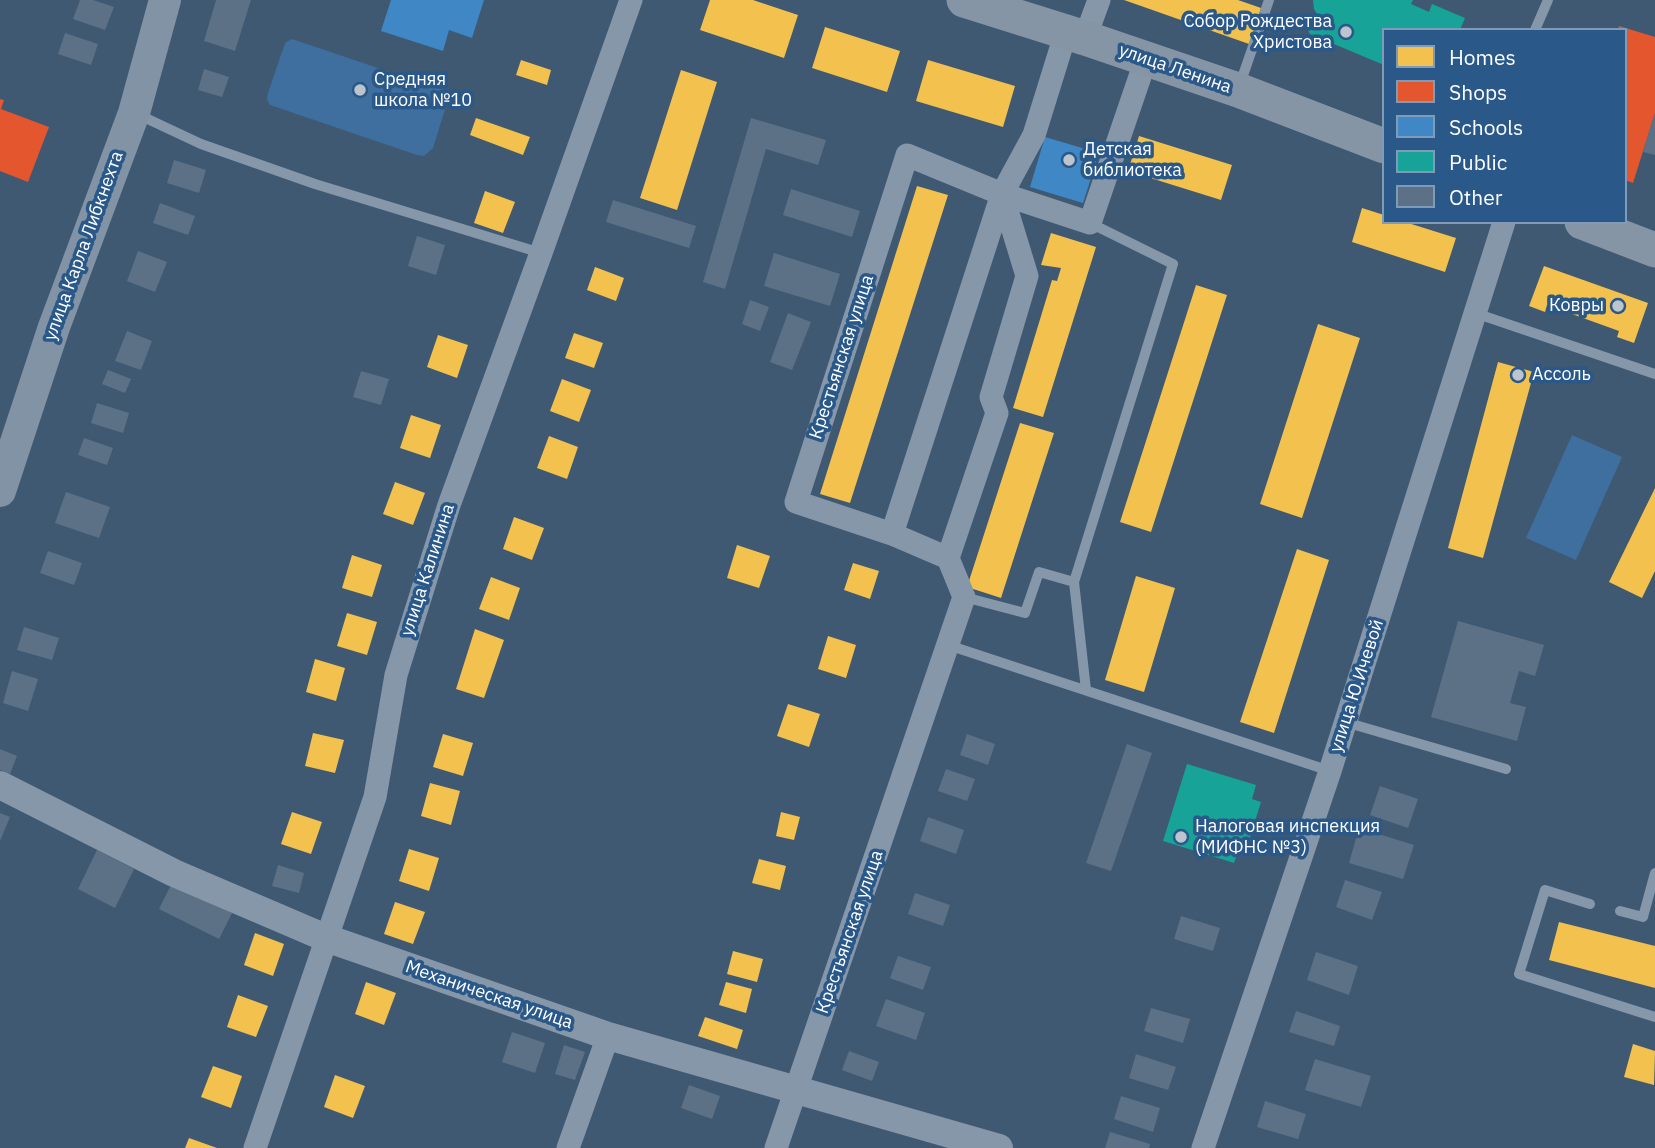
<!DOCTYPE html>
<html>
<head>
<meta charset="utf-8">
<style>
  body { margin:0 }
  #map { position:relative; width:1655px; height:1148px; overflow:hidden; background:#3f5973; font-family:"IBM Plex Sans",sans-serif }
  canvas { display:block }
  .legend { position:absolute; left:1382px; top:28px; width:245px; height:196px; box-sizing:border-box; background:#295889; border:2px solid #7f9bb8; margin:0; padding:9px 12px; list-style:none; font-size:21px; color:#fff }
  .legend li { display:flex; align-items:center; gap:14px; height:35px }
  .legend b { width:35px; border:2px solid #7f9bb8 }
</style>
</head>
<body>
<div id="map">
<canvas width="1655" height="1148"></canvas>
<ul class="legend">
<li><b style="height:19px;background:#f2c14e"></b>Homes</li>
<li><b style="height:19px;background:#e4572e"></b>Shops</li>
<li><b style="height:19px;background:#3f88c5"></b>Schools</li>
<li><b style="height:19px;background:#17a398"></b>Public</li>
<li><b style="height:19px;background:#5c7185"></b>Other</li>
</ul>
</div>
<script>
const g = document.querySelector('canvas').getContext('2d');
g.lineJoin = 'round';
function fillPath(path, color) { g.fillStyle = color; g.fill(path, 'evenodd'); }
const shape = rows => new Path2D(rows.map(r => 'M' + r).join(''));
function strokePath(path, color, width, dash) { g.strokeStyle = color; g.lineWidth = width; g.lineCap = dash ? 'butt' : 'round'; g.setLineDash(dash || []); g.stroke(path); }
function write(font, color, halo, rows, align = 'center') {
  g.font = font + ' "IBM Plex Sans",sans-serif'; g.lineWidth = 7; g.setLineDash([]); g.textBaseline = 'middle'; g.strokeStyle = halo; g.fillStyle = color; for (const [text, x, y, turn = 0] of rows) {
    g.save(); g.translate(x, y); g.rotate((+turn || 0) * Math.PI / 180); g.textAlign = isNaN(turn) ? turn : align; if (halo) g.strokeText(text, 0, 0); g.fillText(text, 0, 0); g.restore();
  }
}
const green = shape([
  [292,39,446,91,447,103,433,148,424,156,417,155,270,105,267,99,268,93,283,49,286,42],
  [1572,435,1622,457,1576,560,1526,538]
]);
const homes = shape([
  [710,0,753,0,798,15,784,58,700,30],
  [1124,0,1238,0,1261,8,1249,44],
  [825,27,900,51,887,92,812,68],
  [521,60,551,70,547,85,516,75],
  [928,60,1015,86,1003,127,916,101],
  [681,70,717,82,677,210,640,198],
  [476,118,530,137,523,155,470,135],
  [1139,136,1232,165,1221,200,1128,171],
  [917,186,948,195,850,503,820,494],
  [485,191,515,202,503,233,474,223],
  [1362,208,1384,215,1384,222,1405,222,1456,238,1445,272,1352,242],
  [1051,233,1096,247,1043,417,1013,408,1052,280,1057,281,1061,268,1041,265],
  [1544,266,1648,303,1634,343,1617,337,1619,331,1547,305,1545,312,1529,306],
  [595,267,624,278,616,301,587,290],
  [1196,285,1227,295,1151,532,1120,522],
  [1318,324,1360,338,1302,518,1260,504],
  [574,333,603,343,594,368,565,358],
  [438,335,468,345,457,378,427,367],
  [1498,362,1534,372,1483,558,1448,548],
  [562,379,591,390,579,422,550,411],
  [411,415,441,425,430,458,400,448],
  [1020,423,1054,433,1001,598,967,587],
  [549,436,578,447,567,479,537,468],
  [395,482,425,493,413,525,383,514],
  [1655,488,1655,571,1642,598,1609,582],
  [514,517,544,528,532,560,503,549],
  [737,545,770,556,759,588,727,578],
  [1297,549,1329,560,1274,733,1240,722],
  [352,555,382,565,372,597,342,588],
  [853,563,879,571,870,599,844,590],
  [1136,576,1175,588,1144,692,1105,680],
  [491,577,520,588,509,620,479,609],
  [347,613,377,622,367,655,337,646],
  [475,629,504,640,484,698,456,689],
  [828,636,856,645,846,678,818,669],
  [315,659,345,668,336,701,306,692],
  [788,704,820,714,809,747,777,736],
  [313,733,344,740,335,773,305,766],
  [443,734,473,743,463,776,433,767],
  [430,783,460,791,451,825,421,816],
  [292,812,322,822,311,854,281,844],
  [781,812,800,817,794,840,776,836],
  [409,849,439,858,429,891,399,881],
  [759,859,786,866,780,890,752,883],
  [395,902,425,912,413,944,384,934],
  [1559,922,1655,946,1655,988,1549,960],
  [255,933,284,944,273,976,244,965],
  [733,951,763,959,757,982,727,974],
  [366,982,396,993,384,1025,355,1014],
  [726,982,752,989,746,1013,719,1005],
  [238,995,268,1006,256,1037,227,1027],
  [705,1017,743,1030,737,1049,698,1036],
  [1633,1044,1655,1051,1654,1085,1624,1077],
  [213,1066,242,1076,231,1108,201,1097],
  [335,1075,365,1086,353,1118,324,1107],
  [189,1138,217,1148,185,1148]
]);
const shops = shape([
  [1619,26,1655,37,1655,113,1633,183,1625,180,1625,30,1618,30],
  [0,99,4,100,1,109,49,127,28,182,0,171]
]);
const schools = shape([
  [391,0,484,0,472,38,449,30,443,51,381,31],
  [1045,137,1099,153,1083,203,1030,187]
]);
const public = shape([
  [1313,0,1413,0,1411,4,1429,12,1432,4,1465,18,1460,30,1384,30,1384,65,1310,34,1308,30,1308,21,1317,14,1314,9],
  [1187,764,1256,785,1252,799,1261,802,1246,850,1239,848,1234,863,1163,841]
]);
const building = shape([
  [80,0,93,0,114,7,105,30,73,19],
  [216,0,251,0,235,51,204,41],
  [65,33,98,44,91,65,58,54],
  [204,69,229,77,222,97,198,90],
  [1654,115,1655,115,1655,155,1643,152],
  [751,118,826,140,818,165,766,149,725,289,703,282],
  [174,160,206,170,199,193,167,183],
  [791,189,860,211,852,237,783,215],
  [613,200,696,226,689,248,606,222],
  [160,203,195,216,188,235,153,223],
  [417,236,445,245,436,275,408,266],
  [138,251,167,262,155,292,127,281],
  [774,253,840,274,830,306,764,286],
  [750,300,769,307,760,331,742,324],
  [788,313,811,322,792,370,770,362],
  [127,331,152,341,141,370,115,361],
  [108,370,131,379,125,393,102,384],
  [361,371,389,379,381,405,353,397],
  [97,403,129,413,123,433,91,423],
  [84,438,113,448,107,465,78,455],
  [66,492,110,507,99,538,55,523],
  [48,551,82,563,74,585,40,573],
  [1458,621,1544,645,1535,676,1519,671,1510,703,1526,707,1517,741,1431,717],
  [24,627,59,638,52,660,17,650],
  [12,671,38,679,28,711,3,703],
  [967,734,995,744,988,765,960,755],
  [1127,744,1152,753,1111,871,1086,863],
  [0,749,17,756,10,774,0,770],
  [946,769,975,779,967,801,938,791],
  [1380,786,1418,799,1408,828,1370,815],
  [0,813,10,817,0,841],
  [928,817,964,830,956,854,920,841],
  [1359,828,1414,845,1403,879,1349,863],
  [97,850,134,869,115,908,78,889],
  [278,865,304,873,299,893,272,886],
  [1345,880,1382,892,1372,920,1336,907],
  [172,883,232,913,219,939,159,909],
  [915,893,950,905,943,926,908,914],
  [1181,916,1220,928,1213,951,1174,939],
  [1316,952,1358,966,1349,995,1307,980],
  [898,956,931,967,923,990,890,978],
  [886,999,925,1013,916,1040,876,1026],
  [1151,1008,1190,1019,1183,1043,1144,1031],
  [1296,1011,1340,1026,1334,1046,1289,1032],
  [512,1032,545,1043,535,1073,502,1062],
  [564,1045,585,1052,575,1080,555,1074],
  [849,1051,879,1062,872,1081,842,1070],
  [1136,1054,1176,1067,1168,1090,1129,1078],
  [1315,1059,1371,1076,1361,1107,1305,1090],
  [689,1085,720,1096,712,1119,681,1108],
  [1121,1096,1160,1108,1153,1132,1114,1119],
  [1265,1101,1306,1114,1298,1139,1257,1127],
  [1110,1132,1150,1144,1149,1148,1105,1148]
]);
const service = shape([
  [1535,30,1548,0],
  [1240,84,1269,0],
  [137,114,201,144,315,184,541,253],
  [1475,313,1655,374],
  [1074,582,1086,690],
  [964,597,1025,613,1039,572,1074,582,1173,264,1090,223],
  [948,645,1330,771],
  [1345,722,1506,769],
  [1590,904,1545,890,1519,974,1655,1017],
  [1620,911,1643,917,1655,873]
]);
const minor = shape([
  [1085,38,1099,0],
  [892,534,1002,194],
  [948,558,892,534,796,502,907,155,1002,194,1034,135,1066,32],
  [255,1148,375,797,396,675,449,505,541,253,631,0],
  [568,1148,608,1036],
  [776,1148,964,597,948,558,997,413,991,397,1027,276,1002,194,1090,223,1146,59],
  [1203,1148,1330,771,1504,222]
]);
const tertiary = shape([
  [0,785,174,873,326,938,608,1036,999,1148]
]);
const secondary = shape([
  [0,491,54,327,134,113,165,0]
]);
const primary = shape([
  [964,0,1085,38,1238,90,1384,146],
  [1582,222,1655,250]
]);
const markers = [
  [1346,32,7,"#bcc5ce"],
  [360,90,7,"#bcc5ce"],
  [1069,160,7,"#bcc5ce"],
  [1618,306,7,"#bcc5ce"],
  [1518,375,7,"#bcc5ce"],
  [1181,837,7,"#bcc5ce"]
];
const poiNames = [
  ["Собор Рождества",1332,22,"right"],
  ["Христова",1332,43,"right"],
  ["Средняя",374,80],
  ["школа №10",374,101],
  ["Детская",1083,150],
  ["библиотека",1083,171],
  ["Ковры",1604,306,"right"],
  ["Ассоль",1532,375],
  ["Налоговая инспекция",1195,827],
  ["(МИФНС №3)",1195,848]
];
const streetNames = [
  ["улица Ленина",1175,69,19],
  ["улица Карла Либкнехта",84,246,-70],
  ["Крестьянская улица",842,357,-72],
  ["улица Калинина",428,570,-72],
  ["улица Ю.Ичевой",1357,686,-72],
  ["Крестьянская улица",850,932,-71],
  ["Механическая улица",489,995,19]
];
fillPath(green, '#3e6f9e');
fillPath(homes, '#f2c14e');
fillPath(shops, '#e4572e');
fillPath(schools, '#3f88c5');
fillPath(public, '#17a398');
fillPath(building, '#5c7185');
strokePath(service, '#8697a9', 10);
strokePath(minor, '#8697a9', 23);
strokePath(tertiary, '#8697a9', 28);
strokePath(secondary, '#8193a4', 32);
strokePath(primary, '#8595a6', 35);
for (const [x, y, r, color] of markers) { const dot = new Path2D(); dot.arc(x, y, r, 0, 2 * Math.PI); g.fillStyle = color; g.fill(dot); strokePath(dot, '#295889', 2.5); }
write('18px', '#fff', '#295889', poiNames, 'left');
write('18px', '#fff', '#295889', streetNames);
</script>
</body>
</html>
